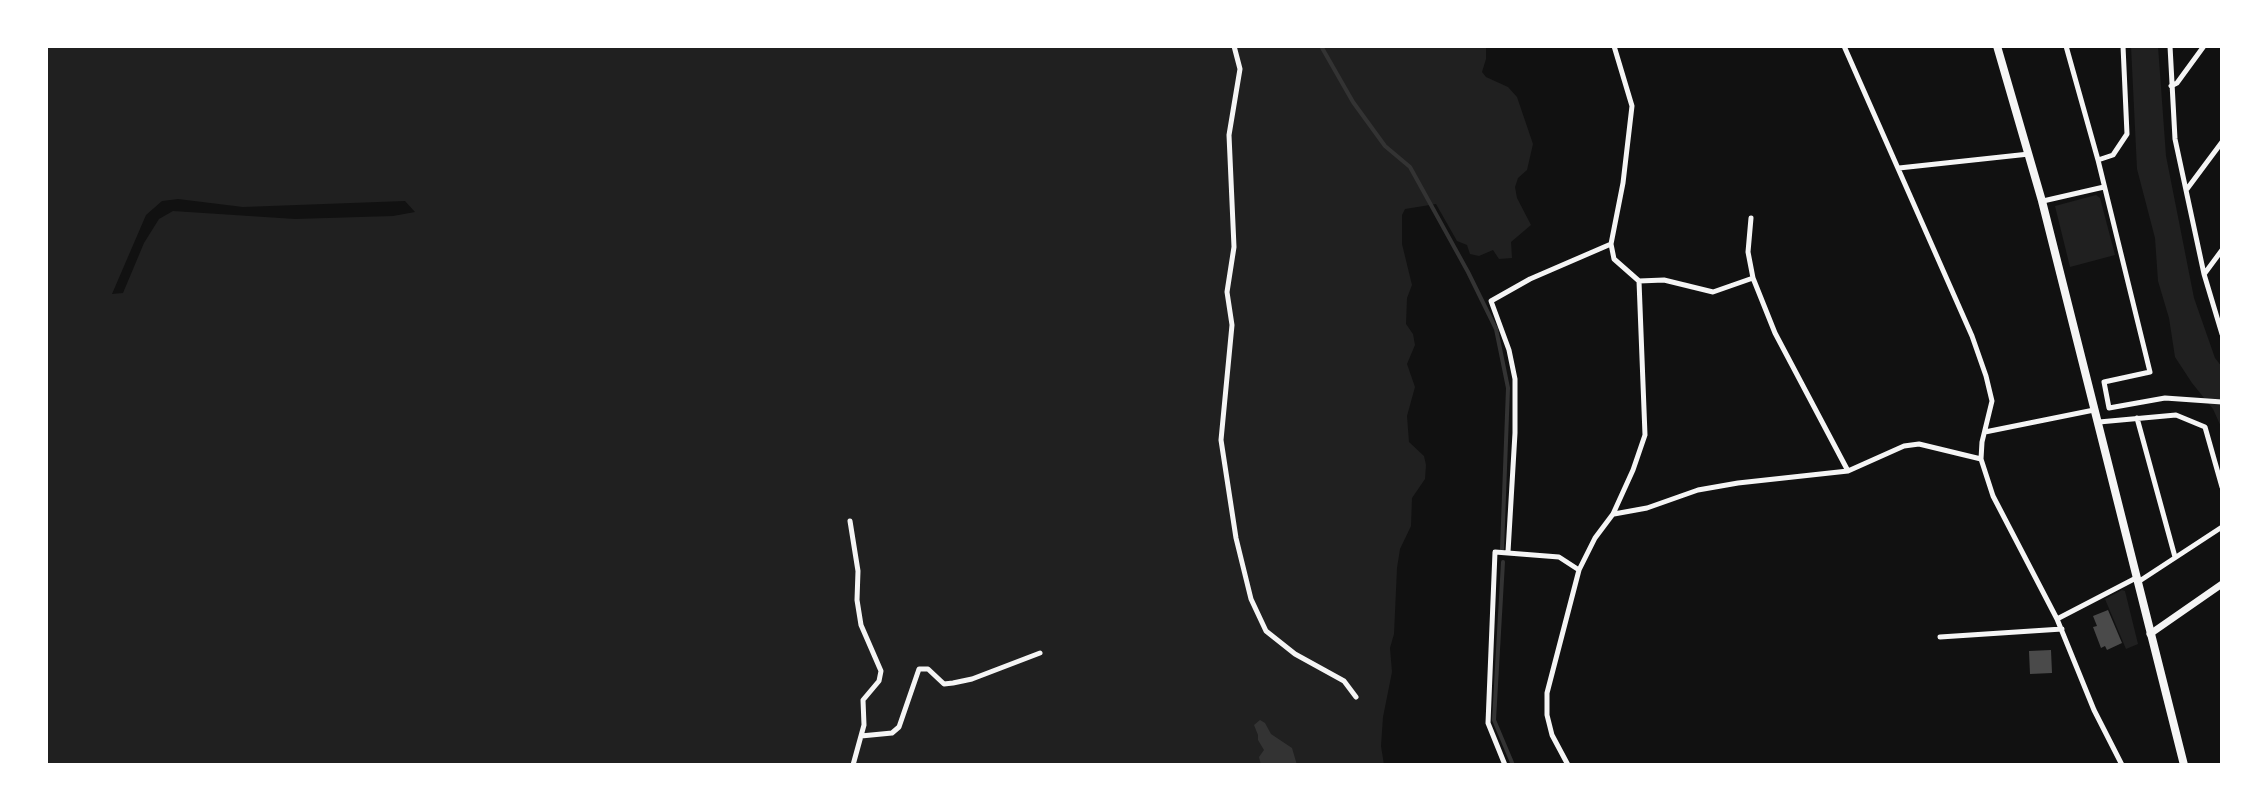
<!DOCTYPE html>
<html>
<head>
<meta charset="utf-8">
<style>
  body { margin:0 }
  #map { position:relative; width:2268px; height:811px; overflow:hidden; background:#111; font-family:Poppins,sans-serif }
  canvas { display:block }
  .frame { position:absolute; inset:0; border:48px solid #fff; pointer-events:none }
</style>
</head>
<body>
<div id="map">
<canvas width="2268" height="811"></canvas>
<div class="frame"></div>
</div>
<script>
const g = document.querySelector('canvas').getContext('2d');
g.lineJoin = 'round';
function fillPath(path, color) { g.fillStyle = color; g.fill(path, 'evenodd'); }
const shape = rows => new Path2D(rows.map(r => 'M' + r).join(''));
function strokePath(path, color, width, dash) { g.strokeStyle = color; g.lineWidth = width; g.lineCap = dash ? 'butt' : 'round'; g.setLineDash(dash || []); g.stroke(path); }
const green = shape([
  [46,46,1486,46,1486,59,1482,72,1486,77,1508,87,1517,97,1533,144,1527,170,1518,178,1515,187,1517,198,1531,225,1511,242,1512,258,1499,259,1493,250,1479,256,1470,254,1467,245,1457,241,1436,204,1405,209,1402,215,1402,244,1412,285,1407,298,1406,324,1413,334,1415,345,1407,364,1415,387,1407,416,1409,442,1424,456,1426,465,1425,479,1412,498,1411,526,1400,549,1397,568,1394,634,1390,648,1392,672,1383,717,1381,746,1384,765,46,765],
  [178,199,243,207,405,201,415,212,393,216,295,219,173,211,159,219,144,243,123,293,112,294,146,215,162,201],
  [2131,46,2158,46,2166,156,2194,298,2215,358,2222,367,2222,429,2213,409,2192,383,2175,357,2169,318,2158,281,2155,238,2137,169],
  [2096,195,2100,198,2115,255,2070,267,2055,206],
  [2122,590,2125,591,2138,644,2126,649,2105,599]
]);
const water = shape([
  [1260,720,1265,723,1271,734,1292,748,1297,765,1261,765,1259,757,1264,750,1258,740,1258,735,1254,725]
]);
const stream = shape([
  [1321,46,1353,102,1385,146,1410,167,1468,272,1496,329,1508,388,1502,549],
  [1503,562,1494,720,1513,765]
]);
const building = shape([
  [2108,610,2122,643,2107,650,2105,646,2101,648,2093,627,2097,626,2093,616],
  [2051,650,2052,673,2030,674,2029,651]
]);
const minor = shape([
  [1234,46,1240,69,1229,135,1234,247,1227,292,1232,325,1221,440,1236,538,1251,599,1266,631,1295,654,1344,681,1356,697],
  [1844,46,1972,336,1986,376,1992,401,1982,442,1981,459,1993,496,2057,619,2094,710,2122,765],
  [2066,46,2098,160,2150,372,2104,382,2109,408,2165,398,2222,402],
  [2170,46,2175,139,2204,274,2222,334],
  [2171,86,2177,83,2204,46],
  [2098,160,2113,155,2127,134,2123,46],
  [1899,168,2029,154],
  [2187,189,2222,142],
  [2043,201,2104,187],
  [1751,218,1748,252,1753,278,1775,333,1848,471],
  [2205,273,2222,250],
  [1639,281,1664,280,1713,292,1753,278],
  [2137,418,2175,557],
  [2099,422,2176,415,2205,427,2222,487],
  [1985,432,2094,410],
  [1614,514,1647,508,1698,490,1738,483,1848,471,1904,446,1919,444,1981,459],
  [850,521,858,571,857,600,861,625,881,671,879,681,863,700,864,725,853,765],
  [1508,552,1515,433,1515,379,1509,350,1491,301,1530,279,1611,244],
  [2138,582,2222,527],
  [2057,619,2136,578],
  [1940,637,2062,629],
  [861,736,892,733,899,727,919,669,928,669,944,684,953,683,972,679,1040,653],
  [1505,765,1488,723,1495,552,1559,557,1579,570],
  [1568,765,1552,735,1547,715,1547,693,1579,570,1595,538,1613,514,1633,470,1645,435,1639,281,1614,259,1611,244,1623,183,1632,106,1614,46]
]);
const tertiary = shape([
  [2150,634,2222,584]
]);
const secondary = shape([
  [1997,46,2042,201,2184,765]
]);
fillPath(green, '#202020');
fillPath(water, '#333');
strokePath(stream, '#333', 4);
fillPath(building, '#4a4a4a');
strokePath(minor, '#f5f5f5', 5);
strokePath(tertiary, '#f5f5f5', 7);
strokePath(secondary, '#f5f5f5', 8);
</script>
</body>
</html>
